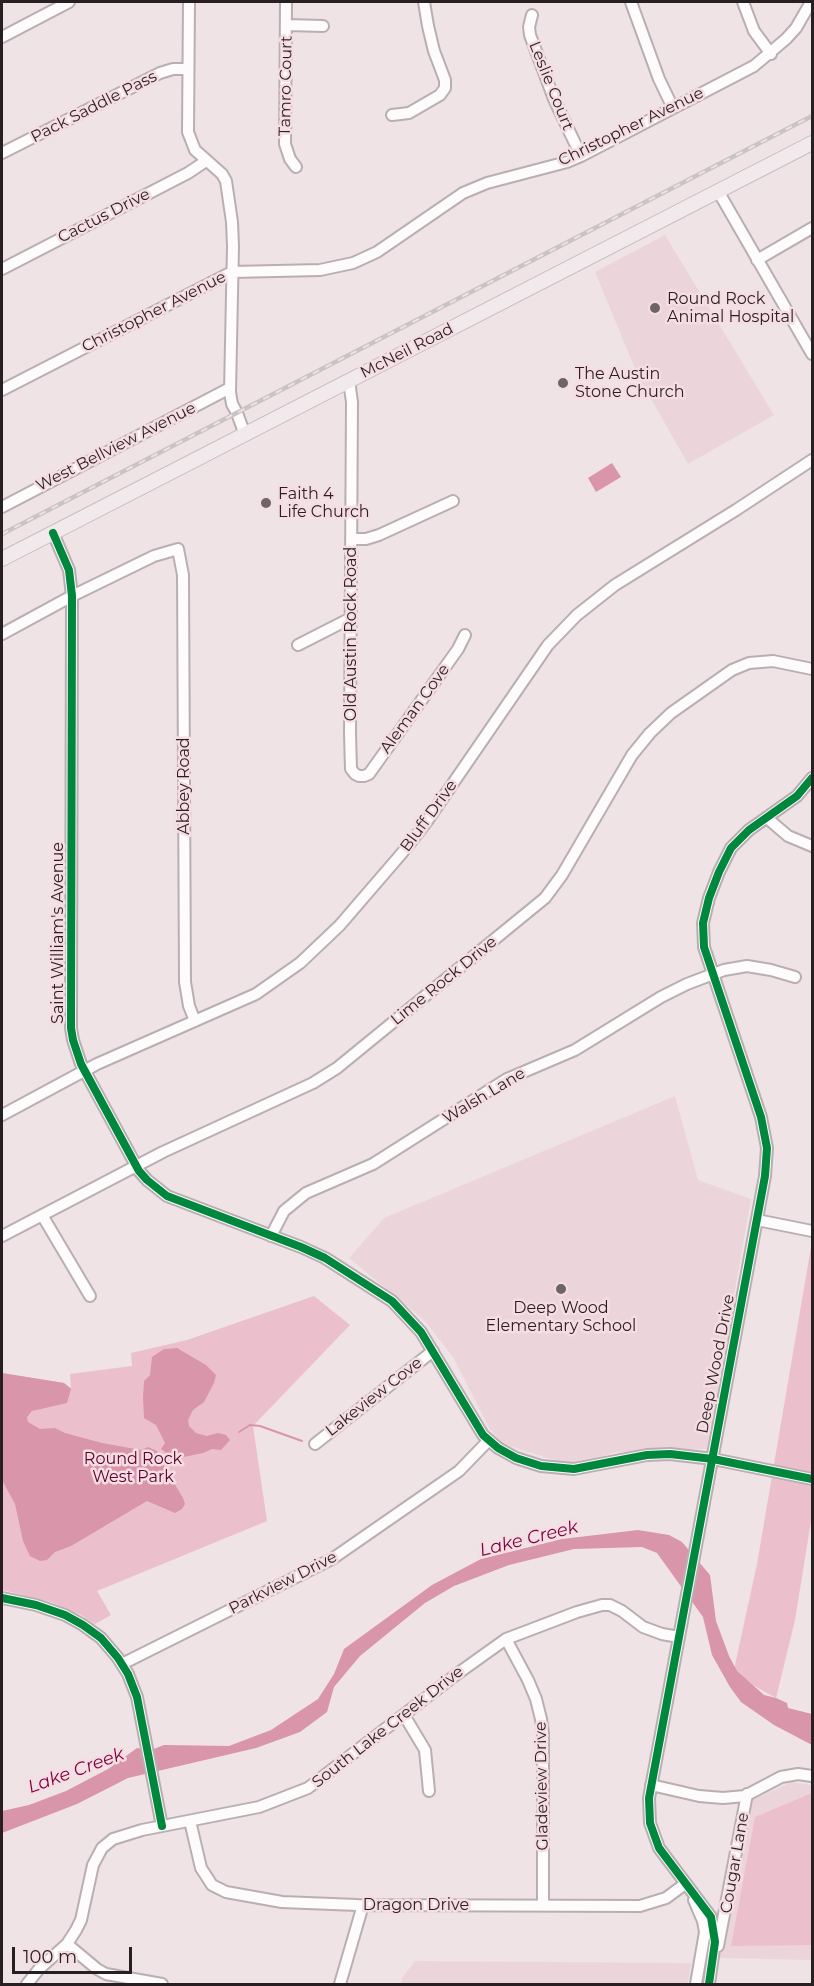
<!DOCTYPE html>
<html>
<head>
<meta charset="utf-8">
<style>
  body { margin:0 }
  #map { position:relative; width:814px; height:1986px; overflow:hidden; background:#efe3e6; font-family:Montserrat,sans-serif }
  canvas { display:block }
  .frame { position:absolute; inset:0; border:3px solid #271f21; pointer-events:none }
  .scale { position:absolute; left:12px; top:1947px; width:120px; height:27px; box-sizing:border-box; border:3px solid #271f21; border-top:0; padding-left:8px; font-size:18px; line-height:21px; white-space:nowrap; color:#271f21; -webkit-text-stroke:4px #f5dde3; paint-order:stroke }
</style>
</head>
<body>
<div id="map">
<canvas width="814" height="1986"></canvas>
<div class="frame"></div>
<div class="scale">100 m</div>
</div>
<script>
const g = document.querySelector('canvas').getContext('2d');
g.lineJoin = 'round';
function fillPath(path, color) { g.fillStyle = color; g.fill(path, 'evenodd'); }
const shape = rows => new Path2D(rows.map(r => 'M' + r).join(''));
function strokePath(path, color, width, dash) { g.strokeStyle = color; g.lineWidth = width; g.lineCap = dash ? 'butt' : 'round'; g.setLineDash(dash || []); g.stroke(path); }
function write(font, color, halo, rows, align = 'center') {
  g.font = font + ' Montserrat,sans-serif'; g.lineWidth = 5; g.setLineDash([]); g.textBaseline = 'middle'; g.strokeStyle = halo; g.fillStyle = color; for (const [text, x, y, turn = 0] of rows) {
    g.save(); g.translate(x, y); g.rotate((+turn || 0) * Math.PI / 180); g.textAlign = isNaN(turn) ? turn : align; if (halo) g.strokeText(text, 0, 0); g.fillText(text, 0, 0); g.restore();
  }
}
const built = shape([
  [665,235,774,415,688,464,638,376,595,272],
  [675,1096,698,1180,751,1199,707,1449,615,1452,584,1463,560,1462,503,1444,489,1428,453,1357,424,1320,349,1258,384,1218],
  [791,1782,812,1785,812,1960,719,1958,749,1802],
  [415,1961,691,1963,688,1984,401,1984,402,1978]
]);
const green = shape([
  [812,1241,812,1515,795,1620,776,1698,733,1674,757,1564],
  [314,1296,350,1325,253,1426,267,1521,97,1591,111,1615,95,1624,81,1615,51,1602,2,1590,2,1373,64,1383,71,1388,70,1374,132,1366,131,1353,187,1340],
  [812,1793,812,1945,731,1946,755,1817]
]);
const water = shape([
  [612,463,621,477,596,492,588,478],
  [177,1348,206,1365,216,1375,214,1383,204,1402,193,1410,188,1420,189,1426,196,1433,207,1436,218,1433,226,1435,230,1440,221,1450,212,1449,203,1453,174,1459,161,1449,165,1443,156,1425,144,1418,143,1397,144,1381,150,1375,152,1357,164,1349],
  [2,1373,64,1383,71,1389,67,1403,32,1411,27,1417,28,1422,40,1429,55,1428,65,1433,102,1443,141,1450,148,1447,157,1451,162,1463,183,1498,185,1504,182,1509,175,1513,147,1501,71,1546,55,1552,47,1560,40,1561,30,1556,23,1541,15,1504,2,1480],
  [638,1530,669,1535,682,1542,710,1575,716,1621,729,1656,737,1671,764,1695,776,1698,787,1703,788,1708,812,1714,812,1745,774,1725,741,1702,730,1687,712,1655,703,1617,657,1553,642,1547,574,1549,509,1565,454,1586,425,1603,360,1656,334,1687,327,1712,300,1732,256,1748,128,1778,77,1804,2,1833,2,1811,29,1805,66,1791,108,1769,137,1748,151,1750,164,1745,229,1746,271,1730,318,1699,334,1674,344,1649,432,1585,481,1559,562,1539]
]);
const stream = shape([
  [239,1432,250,1425,260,1426,302,1441]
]);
const minor = shape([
  [189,2,188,132,195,150,222,174,226,181,232,222,233,246,230,392,232,404,237,413,245,435],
  [286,2,285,144,290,159,296,167],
  [631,2,659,79,673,108],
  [743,2,754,31,771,54],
  [532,15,529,27,530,35,554,99,581,156],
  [287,25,323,26],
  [2,37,69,2],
  [392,115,409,113,440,95,445,88,445,80,434,51,428,26,424,2],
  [2,153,160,73,173,69,188,69],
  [718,191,812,354],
  [757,260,812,228],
  [2,269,188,173,206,161],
  [349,381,352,402,350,734,351,769,355,774,359,776,364,776,369,774,458,649,465,635],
  [2,390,232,272,320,270,353,263,377,252,463,193,487,183,567,162,581,156,754,66,786,39,796,28,811,2],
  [2,507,230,388],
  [53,533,69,570,72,596,71,1028,73,1040,81,1064,139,1171,147,1180,167,1196,301,1247,325,1258,392,1301,421,1332,483,1435,498,1448,516,1458,541,1466,574,1469,647,1455,670,1454,713,1459,812,1479],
  [351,539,366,539,379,535,453,501],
  [2,634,72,596,154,556,178,549,183,575,185,982,189,1006,195,1021],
  [298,645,351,618],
  [767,818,788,836,812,846],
  [2,1115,97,1064,256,994,300,963,340,925,402,853,425,824,548,645,577,615,615,585,736,510,812,460],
  [42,1215,90,1296],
  [757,1220,812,1231],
  [2,1236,163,1152,313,1083,337,1068,545,898,562,875,632,755,650,733,671,713,732,670,749,663,773,661,812,669],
  [271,1236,284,1211,306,1193,373,1164,507,1079,575,1050,661,997,687,984,724,970,747,966,771,970,795,977],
  [315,1444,433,1351],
  [2,1598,36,1605,65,1615,83,1625,101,1638,118,1658,128,1674,137,1697,162,1826],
  [506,1639,528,1680,536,1699,541,1719,543,1733,543,1905],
  [122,1664,332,1559,459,1471,489,1440],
  [404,1715,425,1750,429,1791],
  [651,1785,699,1796,723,1798,745,1796,781,1777,798,1774,812,1776],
  [190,1821,201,1868,212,1885,226,1892,282,1902,357,1905,640,1906,666,1898,685,1884],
  [694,1900,703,1921,705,1932,696,1984],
  [67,1944,97,1969,106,1974,162,1984],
  [718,1946,747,1794],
  [27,1984,39,1969,67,1944,76,1930,81,1920,93,1865,102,1848,113,1839,142,1830,259,1807,308,1788,457,1674,506,1639,577,1612,602,1605,610,1605,622,1611,643,1627,662,1634,679,1637],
  [340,1984,363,1905],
  [709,1984,715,1942,711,1917,659,1848,650,1823,649,1798,765,1176,767,1148,761,1117,704,947,703,923,709,898,719,872,731,848,749,830,797,796,812,778]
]);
const major = shape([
  [2,559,812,143]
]);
const rail = shape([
  [2,534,812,116]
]);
const cycleway = shape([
  [53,533,69,570,72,596,71,1028,73,1040,81,1064,139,1171,147,1180,167,1196,301,1247,325,1258,392,1301,421,1332,483,1435,498,1448,516,1458,541,1466,574,1469,647,1455,670,1454,713,1459,812,1479],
  [2,1598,36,1605,65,1615,83,1625,101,1638,118,1658,128,1674,137,1697,162,1826],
  [709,1984,715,1942,711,1917,659,1848,650,1823,649,1798,765,1176,767,1148,761,1117,704,947,703,923,709,898,719,872,731,848,749,830,797,796,812,778]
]);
const markers = [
  [655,308,6,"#6d6466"],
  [563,383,6,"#6d6466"],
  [266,503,6,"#6d6466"],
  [561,1289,6,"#6d6466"]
];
const streetNames = [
  ["Tamro Court",286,86,-89],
  ["Leslie Court",551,86,68],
  ["Pack Saddle Pass",94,107,-27],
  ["Christopher Avenue",631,127,-26],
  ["Cactus Drive",104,216,-27],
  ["Christopher Avenue",154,312,-27],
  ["McNeil Road",407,351,-27],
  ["West Bellview Avenue",116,447,-27],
  ["Old Austin Rock Road",351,634,-90],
  ["Aleman Cove",415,709,-54],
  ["Abbey Road",184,786,-90],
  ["Bluff Drive",429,816,-54],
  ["Saint William's Avenue",58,933,-90],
  ["Lime Rock Drive",444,981,-39],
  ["Walsh Lane",484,1096,-31],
  ["Deep Wood Drive",716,1364,-79],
  ["Lakeview Cove",374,1397,-38],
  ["Parkview Drive",283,1583,-27],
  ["South Lake Creek Drive",388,1727,-38],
  ["Gladeview Drive",542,1786,-91],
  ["Cougar Lane",735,1863,-80],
  ["Dragon Drive",416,1905]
];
const poiNames = [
  ["Round Rock",667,299],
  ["Animal Hospital",667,317],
  ["The Austin",575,374],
  ["Stone Church",575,392],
  ["Faith 4",278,494],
  ["Life Church",278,512],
  ["Deep Wood",561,1308,"center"],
  ["Elementary School",561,1326,"center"]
];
const parkNames = [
  ["Round Rock",133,1459],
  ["West Park",133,1477]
];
const waterNames = [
  ["Lake Creek",529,1539,-14],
  ["Lake Creek",76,1771,-20]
];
fillPath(built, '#ecd5da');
fillPath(green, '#ebc0cc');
fillPath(water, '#d995aa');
strokePath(stream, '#d995aa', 2);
strokePath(minor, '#b9afb2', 14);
strokePath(major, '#c6bfc1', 16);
strokePath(minor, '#fdfbfb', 10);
strokePath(major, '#f2e9ec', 14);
strokePath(rail, '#c8c4c6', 4.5);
strokePath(rail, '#f5dde3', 2, [7]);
strokePath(cycleway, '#00873e', 8);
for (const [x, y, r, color] of markers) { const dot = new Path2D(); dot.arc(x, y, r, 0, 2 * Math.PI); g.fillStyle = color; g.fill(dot); strokePath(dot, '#f5dde3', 2); }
write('16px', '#271f21', '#f5dde3', streetNames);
write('16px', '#271f21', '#f5dde3', poiNames, 'left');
write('16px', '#59032b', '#f5dde3', parkNames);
write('italic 18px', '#79033c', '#f5dde3', waterNames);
</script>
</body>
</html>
